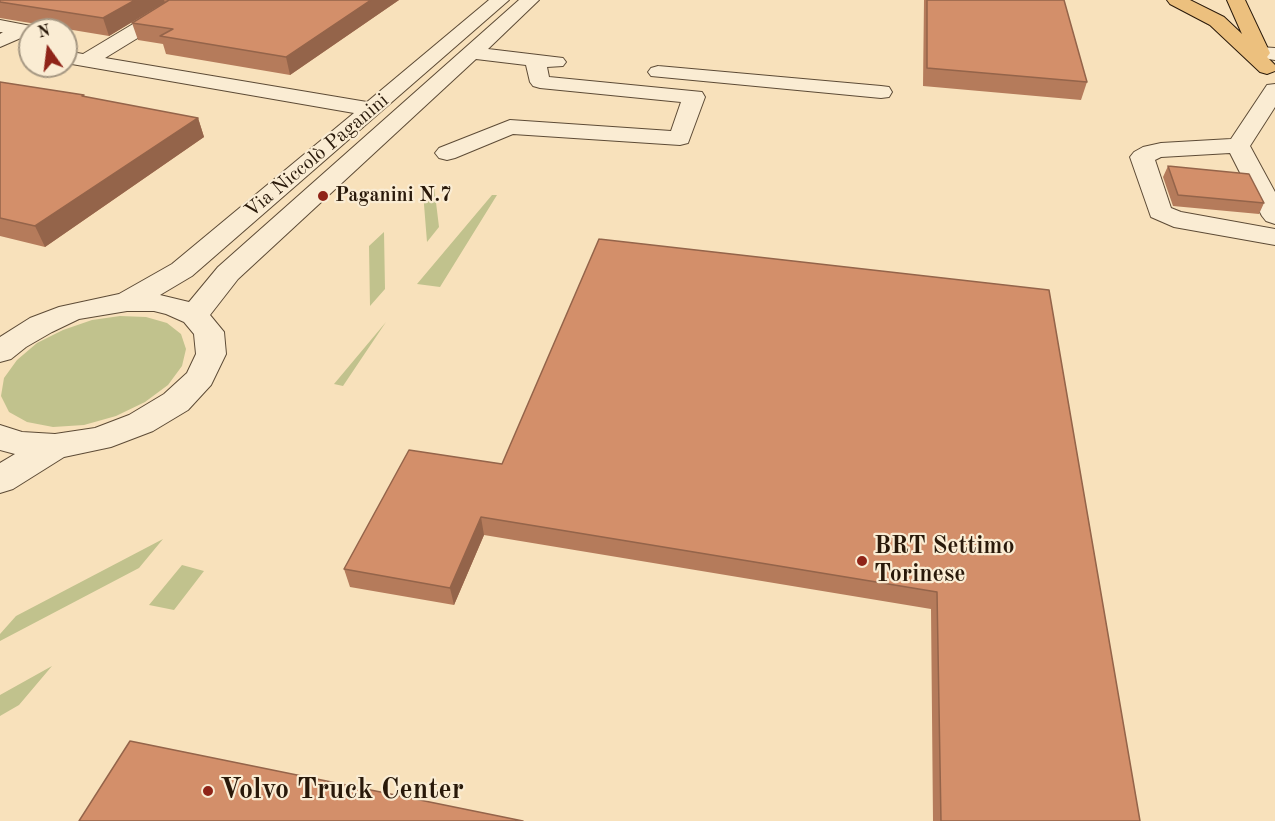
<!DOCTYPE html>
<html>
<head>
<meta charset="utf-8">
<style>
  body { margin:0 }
  #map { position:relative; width:1275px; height:821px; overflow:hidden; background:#f8e1bb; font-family:"Old Standard TT",serif }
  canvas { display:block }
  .north { position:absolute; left:18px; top:18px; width:60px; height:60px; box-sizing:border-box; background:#faecd3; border:2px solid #a69883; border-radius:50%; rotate:346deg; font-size:16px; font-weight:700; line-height:24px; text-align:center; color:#29190a }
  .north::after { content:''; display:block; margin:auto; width:21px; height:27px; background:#8f2418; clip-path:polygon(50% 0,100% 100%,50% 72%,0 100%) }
</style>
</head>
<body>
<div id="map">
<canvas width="1275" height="821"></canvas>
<div class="north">N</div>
</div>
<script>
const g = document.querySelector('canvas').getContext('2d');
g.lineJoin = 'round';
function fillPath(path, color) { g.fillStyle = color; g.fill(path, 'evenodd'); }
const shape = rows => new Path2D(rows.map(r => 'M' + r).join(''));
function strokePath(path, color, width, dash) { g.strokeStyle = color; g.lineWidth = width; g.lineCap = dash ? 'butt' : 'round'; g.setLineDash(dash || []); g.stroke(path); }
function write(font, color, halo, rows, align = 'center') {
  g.font = font + ' "Old Standard TT",serif'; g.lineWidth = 4.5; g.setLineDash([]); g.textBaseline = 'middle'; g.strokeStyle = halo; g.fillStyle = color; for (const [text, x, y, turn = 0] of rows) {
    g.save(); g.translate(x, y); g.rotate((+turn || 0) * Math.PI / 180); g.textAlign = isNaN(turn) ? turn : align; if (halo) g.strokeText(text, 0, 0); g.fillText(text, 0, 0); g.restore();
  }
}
const green = shape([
  [429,185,434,186,439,227,427,242,423,192],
  [492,195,497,195,440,287,417,284],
  [384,232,385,289,370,306,369,246],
  [120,316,146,317,167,323,181,334,186,349,182,366,168,385,145,402,116,416,84,425,53,427,27,422,9,412,1,396,4,378,17,360,37,343,63,330,92,320],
  [386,322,343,386,334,384],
  [163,539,139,568,0,641,0,634,16,616],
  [182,565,204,571,174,610,149,605],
  [52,666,19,705,0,716,0,695]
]);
const minor = shape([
  [489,0,509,0,192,276,160,295,189,302,218,267,519,0,539,0,488,49,563,58,566,62,563,66,547,67,549,77,702,92,705,97,688,143,680,145,513,134,455,158,447,160,439,158,435,153,439,148,510,120,671,131,681,102,540,88,533,86,530,82,526,65,476,59,238,279,210,315,224,332,226,354,211,385,188,410,153,431,111,447,64,457,13,489,0,493,0,463,15,454,0,450,0,425,22,432,55,434,95,428,129,415,164,394,187,373,196,354,194,334,184,322,166,314,154,311,127,311,79,319,52,332,26,347,11,359,0,362,0,337,30,318,59,307,119,294,172,264,354,113,66,63,66,51,83,54,158,9,165,7,172,9,174,13,172,17,105,58,367,102,489,0],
  [0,20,31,26,34,30,30,30,30,34,0,47,0,34,3,32,0,32,0,20],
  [1260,47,1275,48,1275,60,1253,57,1250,53,1253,49,1260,47],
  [658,66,881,86,889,87,892,92,889,97,881,98,651,76,648,72,651,68,658,66],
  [1275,84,1275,107,1250,146,1275,192,1275,224,1266,221,1262,216,1230,153,1161,157,1155,160,1171,208,1181,212,1275,229,1275,245,1174,227,1151,217,1130,157,1134,152,1143,147,1161,143,1231,139,1267,85,1275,84]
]);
const major = shape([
  [1167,0,1190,0,1224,17,1242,34,1227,0,1245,0,1270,53,1267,57,1275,65,1275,71,1267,74,1260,72,1210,25,1170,4,1167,0]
]);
const wall = shape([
  [0,0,399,0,290,75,166,54,163,44,138,40,132,23,160,6,157,7,109,36,0,18],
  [924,0,1064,0,1087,82,1081,100,923,86],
  [0,82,84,95,84,97,198,118,204,137,45,247,0,236],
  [1168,166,1264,203,1259,214,1173,206,1163,177],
  [1049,290,1140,821,933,821,931,609,484,535,454,605,350,587,344,569,502,464]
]);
const shadedWall = shape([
  [135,0,164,0,166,5,157,7,109,36,103,18],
  [371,0,399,0,290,75,286,57],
  [198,118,204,137,45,247,35,226],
  [481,517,484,535,454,605,450,588]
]);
const building = shape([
  [0,0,135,0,103,18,0,2,0,0],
  [169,0,371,0,286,57,160,36,173,29,132,23,169,0],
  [927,0,1064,0,1087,82,927,68,927,0],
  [0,82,84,95,82,96,198,118,35,226,0,218,0,82],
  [1168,166,1249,174,1264,203,1178,195,1168,166],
  [599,239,1049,290,1140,821,941,821,937,592,481,517,450,588,344,569,409,450,502,464,599,239],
  [130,741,523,821,79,821,130,741]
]);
const markers = [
  [323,196,6,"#8f2418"],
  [862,561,6,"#8f2418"],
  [208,791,6,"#8f2418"]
];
const farStreetnames = [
  ["Via Niccolò Paganini",317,156,-40]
];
const farPoinames = [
  ["Paganini N.7",335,196]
];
const poiNames = [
  ["BRT Settimo",874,547],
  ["Torinese",874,575]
];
const nearPoinames = [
  ["Volvo Truck Center",220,791]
];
fillPath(green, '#c1c28d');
strokePath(minor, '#5d4b36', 2);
strokePath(major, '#29190a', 2);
fillPath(minor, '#faecd3');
fillPath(major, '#ecc07e');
fillPath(wall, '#b57b5b');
fillPath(shadedWall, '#94644a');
fillPath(building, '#d38f6a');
strokePath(building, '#94644a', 1.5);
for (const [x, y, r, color] of markers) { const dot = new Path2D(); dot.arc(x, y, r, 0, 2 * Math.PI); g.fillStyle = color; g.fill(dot); strokePath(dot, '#faecd3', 2); }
write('20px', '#29190a', '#faecd3', farStreetnames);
write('bold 20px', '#29190a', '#faecd3', farPoinames, 'left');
write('bold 24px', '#29190a', '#faecd3', poiNames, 'left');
write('bold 28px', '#29190a', '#faecd3', nearPoinames, 'left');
</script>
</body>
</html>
